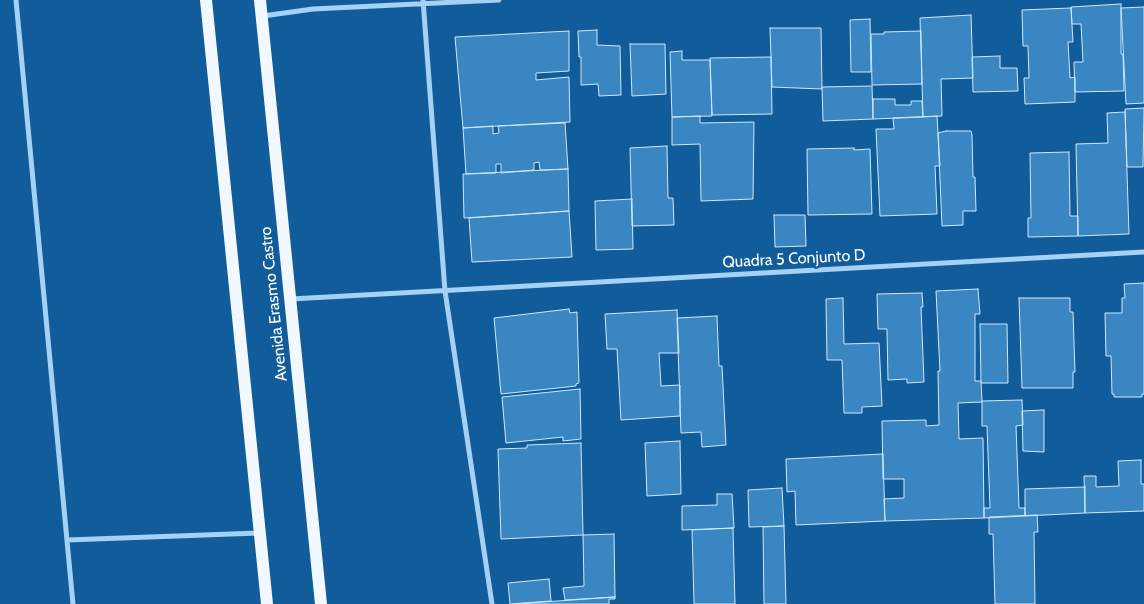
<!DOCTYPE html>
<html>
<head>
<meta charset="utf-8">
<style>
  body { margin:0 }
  canvas { display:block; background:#115c9a }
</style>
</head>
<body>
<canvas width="1144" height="604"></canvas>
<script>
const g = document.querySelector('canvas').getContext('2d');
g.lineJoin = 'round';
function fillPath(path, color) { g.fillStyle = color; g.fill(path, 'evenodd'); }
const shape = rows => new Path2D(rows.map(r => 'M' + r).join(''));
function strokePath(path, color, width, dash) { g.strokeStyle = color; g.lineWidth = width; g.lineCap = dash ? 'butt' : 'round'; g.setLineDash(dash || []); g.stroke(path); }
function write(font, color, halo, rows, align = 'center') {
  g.font = font + ' Cabin,sans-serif'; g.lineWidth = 5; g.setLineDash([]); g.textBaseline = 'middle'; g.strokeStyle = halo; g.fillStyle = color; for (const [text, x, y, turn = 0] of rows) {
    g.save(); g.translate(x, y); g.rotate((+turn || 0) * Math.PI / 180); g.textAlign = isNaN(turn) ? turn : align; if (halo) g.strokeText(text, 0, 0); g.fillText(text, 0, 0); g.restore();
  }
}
const building = shape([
  [1121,4,1121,54,1123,54,1124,91,1075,92,1074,62,1083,62,1081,24,1072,24,1071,7,1121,4],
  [1144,7,1144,103,1126,104,1121,8,1144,7],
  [1071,8,1073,42,1068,42,1070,78,1075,77,1075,102,1025,104,1024,78,1029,78,1028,46,1023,46,1022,10,1071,8],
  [971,15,973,78,941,79,942,116,923,117,920,18,971,15],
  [870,19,871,72,851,72,850,20,870,19],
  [770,28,821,28,822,89,772,87,770,28],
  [597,30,597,45,620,46,621,95,599,96,598,84,581,85,581,57,579,57,578,31,597,30],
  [569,31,569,71,536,73,536,80,569,77,570,122,463,128,455,37,569,31],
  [921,31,922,84,872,85,871,34,884,34,884,32,921,31],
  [630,44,665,44,666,94,632,96,630,44],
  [682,51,682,60,710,60,712,116,672,117,670,52,682,51],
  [1000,56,1000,68,1017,68,1018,91,973,92,972,57,1000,56],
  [771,57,772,114,712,115,710,58,771,57],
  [872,86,873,119,823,121,822,87,872,86],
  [873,99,895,99,895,105,911,105,911,101,922,101,923,117,873,119,873,99],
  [1144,108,1143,167,1127,167,1125,109,1144,108],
  [1125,112,1129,234,1078,236,1076,144,1108,143,1107,113,1125,112],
  [700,116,700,123,754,122,753,199,701,201,700,144,672,145,672,117,700,116],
  [937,116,940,166,935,166,937,214,880,216,876,129,894,129,893,118,937,116],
  [565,123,568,169,540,170,539,162,534,163,534,170,501,173,501,164,496,164,496,173,466,174,463,128,493,126,493,134,499,133,498,126,565,123],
  [946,131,971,131,972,135,973,177,975,177,976,211,963,211,963,225,942,226,938,133,946,131],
  [667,146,668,198,673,198,674,225,632,226,630,148,667,146],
  [854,148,854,150,870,149,872,214,808,215,807,149,854,148],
  [1069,152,1070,216,1078,216,1078,236,1028,237,1028,218,1031,218,1030,153,1069,152],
  [568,169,569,211,464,218,463,174,568,169],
  [632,199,633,249,596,250,595,201,632,199],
  [569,211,572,257,472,262,469,218,569,211],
  [774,215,805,215,806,246,775,247,774,215],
  [1144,283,1144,394,1142,394,1142,397,1114,397,1114,394,1112,394,1111,356,1106,356,1105,313,1122,313,1122,298,1125,298,1124,284,1144,283],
  [978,289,980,314,975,314,975,381,981,381,982,402,958,403,959,439,983,438,984,518,885,521,884,499,904,498,904,479,883,479,882,421,926,420,926,426,939,425,938,371,940,371,936,291,978,289],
  [922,293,923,307,921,307,924,382,907,383,907,379,888,380,887,329,878,329,877,294,922,293],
  [843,298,844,344,879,343,882,406,862,407,862,413,844,413,842,360,827,360,826,299,843,298],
  [1019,298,1070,298,1070,312,1073,312,1075,372,1073,372,1073,388,1022,388,1019,298],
  [569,309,570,313,577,312,579,383,576,384,576,386,501,394,494,318,569,309],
  [677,310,679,353,659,353,661,386,680,385,680,416,621,420,617,349,607,349,605,314,677,310],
  [717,316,719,366,722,366,726,445,702,447,701,432,681,433,677,318,717,316],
  [980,324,1007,324,1008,383,981,383,980,324],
  [580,389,581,439,563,441,563,437,506,443,502,397,580,389],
  [1022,400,1023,425,1016,426,1019,508,1025,508,1025,516,984,518,984,508,990,508,987,426,982,426,982,401,1022,400],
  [1044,410,1044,452,1023,451,1022,411,1044,410],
  [680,441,681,494,647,496,645,443,680,441],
  [581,443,583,535,501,539,498,449,527,448,527,445,581,443],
  [883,454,885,521,796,525,795,491,787,492,786,459,883,454],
  [1141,460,1141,484,1144,484,1144,511,1085,513,1084,476,1096,476,1096,487,1119,486,1118,461,1141,460],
  [1085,487,1085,513,1025,516,1025,489,1085,487],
  [782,488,784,526,749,527,748,490,782,488],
  [717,494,732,494,734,528,682,530,682,506,717,505,717,494],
  [1037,515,1038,532,1034,532,1035,604,995,604,993,534,989,534,989,517,1037,515],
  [784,526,786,604,764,604,763,527,784,526],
  [733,528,735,604,694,604,692,530,733,528],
  [614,534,615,597,565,600,563,588,584,586,583,535,614,534],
  [549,579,551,601,510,604,508,583,549,579],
  [615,597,615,599,609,599,609,604,515,604,615,597]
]);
const street = shape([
  [16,0,73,604],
  [423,0,445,291,492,604],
  [263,16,313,9,499,0],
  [291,299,1144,252],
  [67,540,259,533]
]);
const primary = shape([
  [206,0,267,604],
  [260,0,321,604]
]);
const streetNames = [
  ["Quadra 5 Conjunto D",794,259,-3],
  ["Avenida Erasmo Castro",274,304,-96]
];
fillPath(building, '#3a86c2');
strokePath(building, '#cde8fe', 1);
strokePath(street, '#a5d1f4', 5);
strokePath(primary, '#f2f8ff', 12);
write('16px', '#fff', '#115c9a', streetNames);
</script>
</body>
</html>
